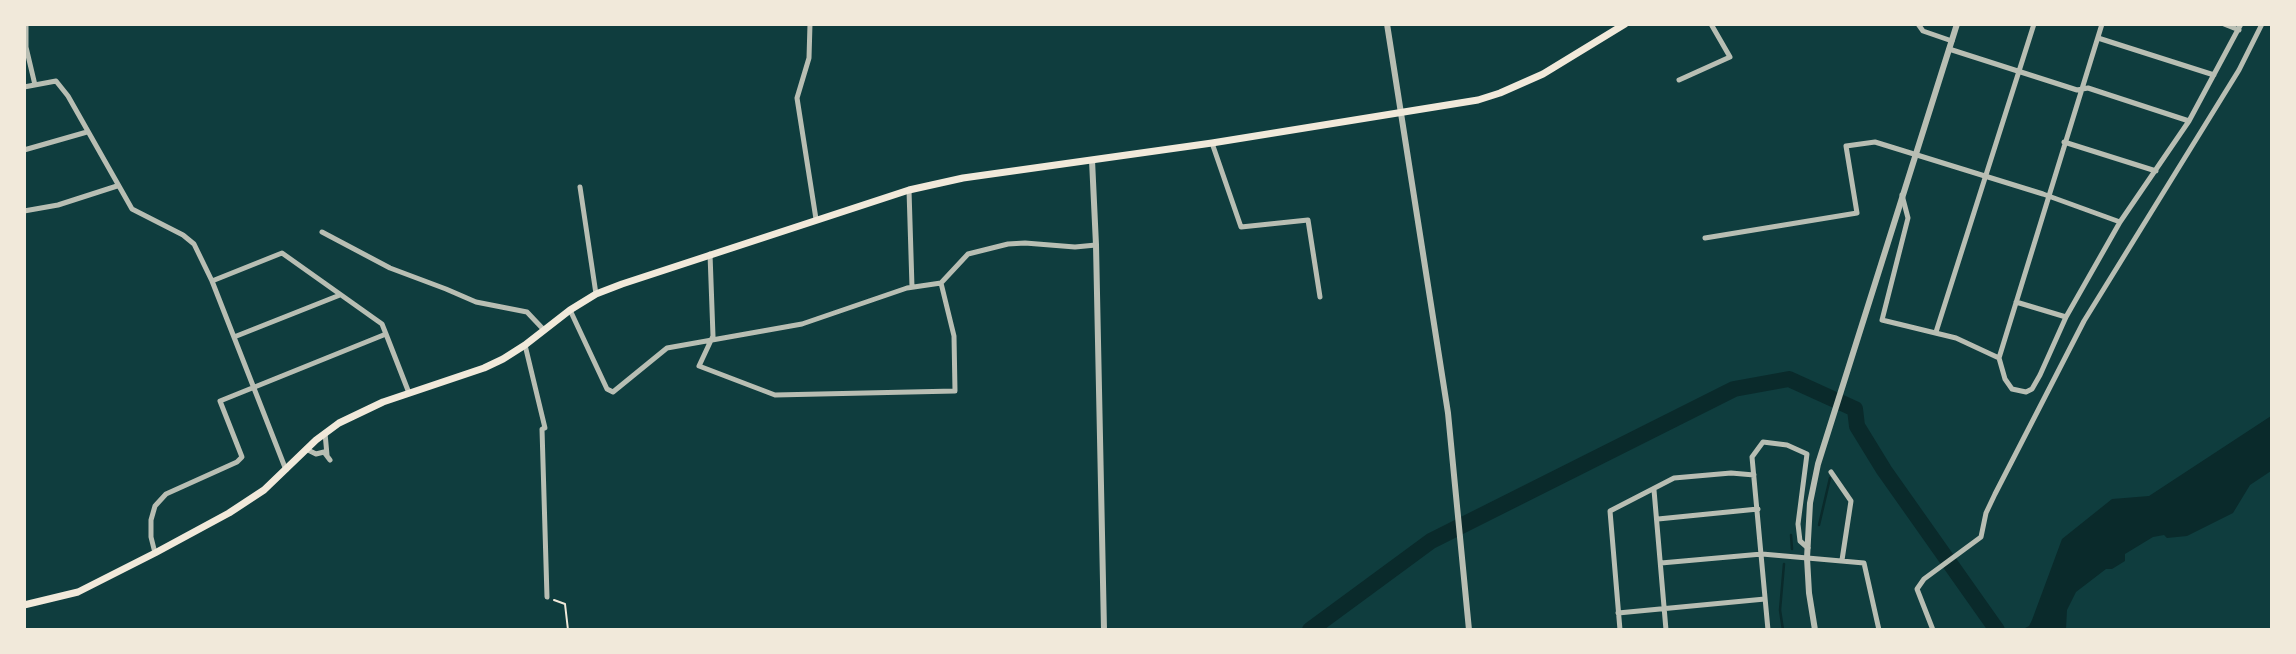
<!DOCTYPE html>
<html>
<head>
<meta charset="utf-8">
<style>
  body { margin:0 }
  #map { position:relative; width:2296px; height:654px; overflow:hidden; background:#0f3d3e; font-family:"Varela Round",sans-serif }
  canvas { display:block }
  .frame { position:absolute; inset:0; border:26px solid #f1e9da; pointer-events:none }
</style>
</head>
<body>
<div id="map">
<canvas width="2296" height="654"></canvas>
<div class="frame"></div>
</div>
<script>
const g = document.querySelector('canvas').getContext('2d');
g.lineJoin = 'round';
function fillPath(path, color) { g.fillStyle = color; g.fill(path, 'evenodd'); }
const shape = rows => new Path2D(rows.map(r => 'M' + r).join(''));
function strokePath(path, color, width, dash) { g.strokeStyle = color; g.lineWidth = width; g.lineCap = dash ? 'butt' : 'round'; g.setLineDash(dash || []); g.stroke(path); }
const water = shape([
  [2271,416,2271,471,2250,485,2233,513,2187,536,2167,538,2164,535,2153,537,2125,554,2125,561,2112,569,2106,569,2076,592,2067,610,2066,629,2023,629,2029,626,2032,620,2062,539,2112,499,2149,496]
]);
const stream = shape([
  [1819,525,1830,478],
  [1791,535,1792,549],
  [1783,630,1780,610,1784,564]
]);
const river = shape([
  [1310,630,1431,541,1734,389,1789,379,1855,409,1857,426,1884,470,1997,630]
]);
const path = shape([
  [554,600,565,604,568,630]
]);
const minor = shape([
  [26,24,26,47,35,85],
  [810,24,809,58,797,98,816,219],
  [1918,24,1923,31,1952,41],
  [2102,24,1999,358,2005,379,2012,389,2026,392,2032,389,2040,375,2066,317,2120,222,2189,121,2241,24],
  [2224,24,2239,30],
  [2098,38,2214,75],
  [1949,49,2077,90,2088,88,2189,121],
  [1679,80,1730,57,1711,24],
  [24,87,56,81,68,96,132,209,183,235,194,244,212,281,286,470],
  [2064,142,2156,171],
  [1212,143,1241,227,1308,220,1320,297],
  [24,150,87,132],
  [580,187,596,294],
  [909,190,912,287],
  [1902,195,1908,218,1882,320,1956,338,1999,358],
  [24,211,58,205,117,186],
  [322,232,390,268,446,289,476,302,527,312,544,330],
  [1705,238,1857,213,1846,146,1875,142,2043,194,2120,222],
  [710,254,713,336,699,366,775,395,955,391,954,336,941,283],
  [2016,302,2066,317],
  [570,310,607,389,613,392,667,348,802,324,907,288,941,283,968,254,1008,244,1025,243,1075,247,1096,245],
  [1936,332,2034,24],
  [386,334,409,393],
  [234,337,340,295],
  [525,345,545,428,542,429,547,597],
  [325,433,327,455],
  [306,449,316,454,324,452,330,460],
  [1831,472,1851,501,1842,560],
  [1654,490,1666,630],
  [1658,519,1758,509],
  [155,553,151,537,151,520,155,506,166,494,237,462,242,457,220,401,386,334,382,324,282,253,212,281],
  [1661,563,1762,554,1864,563,1879,630],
  [1618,613,1765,599],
  [1620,630,1610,511,1674,478,1731,473,1754,475],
  [1768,630,1752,457,1763,442,1787,445,1807,454,1798,524,1800,541,1808,548],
  [1933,630,1917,589,1924,579,1981,537,1986,513,1995,494,2084,321,2239,70,2262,24]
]);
const tertiary = shape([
  [1387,24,1448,413,1469,630],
  [1092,160,1096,245,1104,630],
  [1815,630,1809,593,1807,558,1810,503,1818,464,1957,24]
]);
const secondary = shape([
  [24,605,78,592,155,553,229,513,264,490,316,440,339,423,383,402,484,368,503,359,525,345,570,310,596,294,622,284,909,190,963,178,1212,143,1478,100,1500,93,1543,74,1625,24]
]);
fillPath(water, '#0a2a2b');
strokePath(stream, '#0a2a2b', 2.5);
strokePath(river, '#0a2a2b', 16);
strokePath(path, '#f1e9da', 2);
strokePath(minor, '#b8beb3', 5);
strokePath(tertiary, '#b8beb3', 6);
strokePath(secondary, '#f1e9da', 7);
</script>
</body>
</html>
